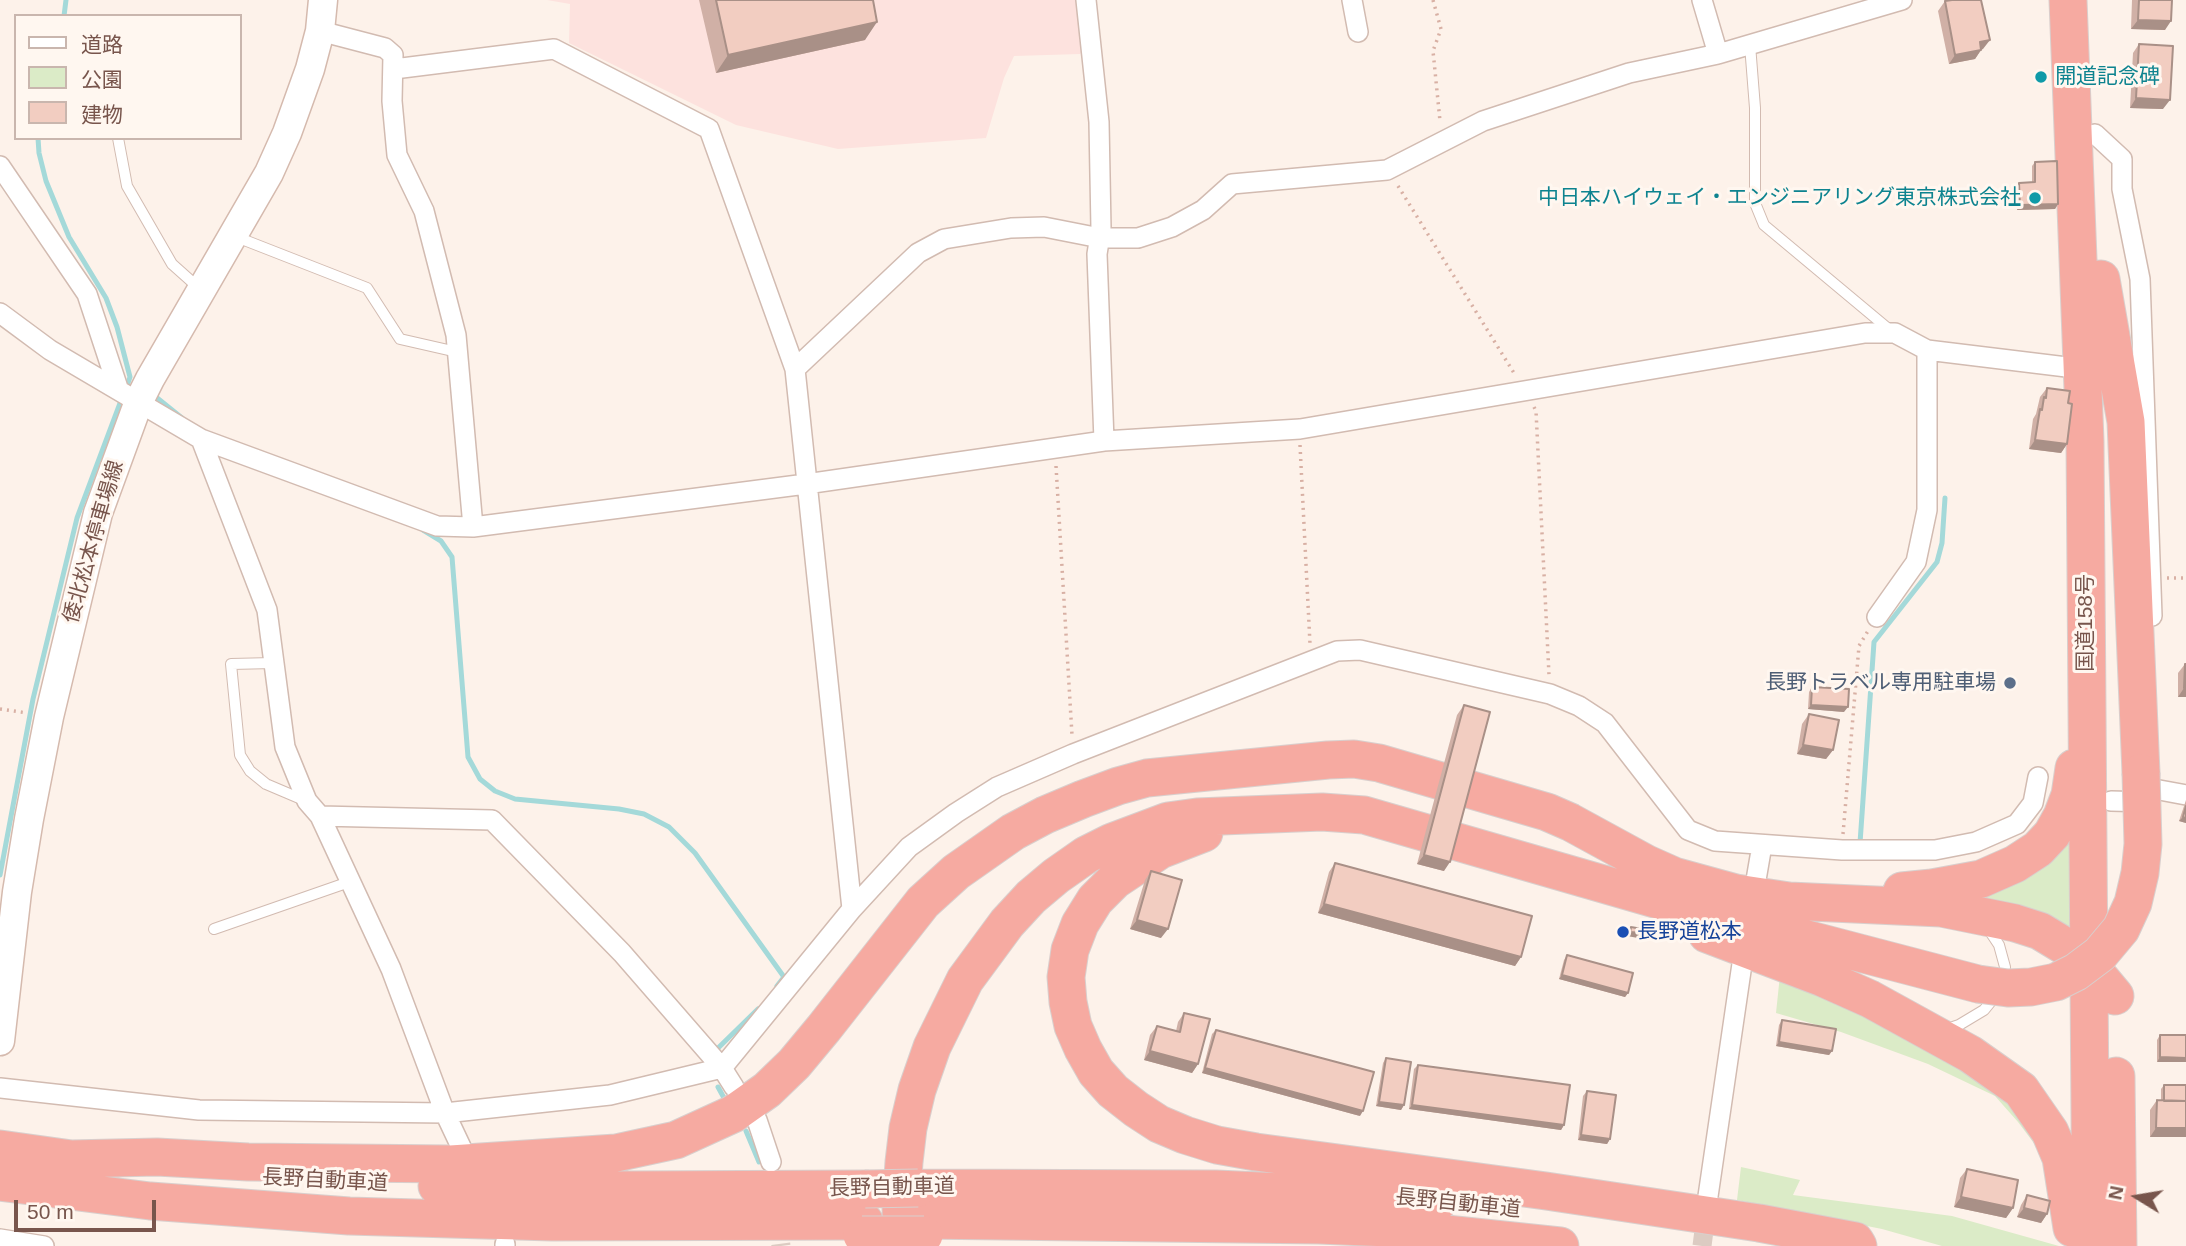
<!DOCTYPE html>
<html>
<head>
<meta charset="utf-8">
<style>
  body { margin:0 }
  #map { position:relative; width:2186px; height:1246px; overflow:hidden; background:#fdf2ea; font-family:Arial,"Noto Sans JP",sans-serif }
  canvas { display:block }
  .legend { position:absolute; left:14px; top:14px; width:228px; height:126px; box-sizing:border-box; background:#fff7f0; border:2px solid #c9b6ae; margin:0; padding:9px 12px; list-style:none; font-size:21px; color:#78554c }
  .legend li { display:flex; align-items:center; gap:14px; height:35px }
  .legend b { width:35px; border:2px solid #c9b6ae }
  .north { position:absolute; left:2102px; top:1162px; width:70px; height:70px; -webkit-text-stroke:5px #fff7f0; paint-order:stroke; rotate:281deg; font-size:19px; font-weight:700; line-height:28px; text-align:center; color:#78554c }
  .north::after { content:''; display:block; margin:auto; width:24px; height:32px; background:#78554c; clip-path:polygon(50% 0,100% 100%,50% 72%,0 100%) }
  .scale { position:absolute; left:14px; top:1200px; width:142px; height:32px; box-sizing:border-box; border:4px solid #78554c; border-top:0; padding-left:9px; font-size:21px; line-height:24px; white-space:nowrap; color:#78554c; -webkit-text-stroke:5px #fff7f0; paint-order:stroke }
</style>
</head>
<body>
<div id="map">
<canvas width="2186" height="1246"></canvas>
<ul class="legend">
<li><b style="height:9px;background:#fff"></b>道路</li>
<li><b style="height:19px;background:#dbebc7"></b>公園</li>
<li><b style="height:19px;background:#f2cdc1"></b>建物</li>
</ul>
<div class="north">N</div>
<div class="scale">50 m</div>
</div>
<script>
const g = document.querySelector('canvas').getContext('2d');
g.lineJoin = 'round';
function fillPath(path, color) { g.fillStyle = color; g.fill(path, 'evenodd'); }
const shape = rows => new Path2D(rows.map(r => 'M' + r).join(''));
function strokePath(path, color, width, dash) { g.strokeStyle = color; g.lineWidth = width; g.lineCap = dash ? 'butt' : 'round'; g.setLineDash(dash || []); g.stroke(path); }
function write(font, color, halo, rows, align = 'center') {
  g.font = font + ' Arial,"Noto Sans JP",sans-serif'; g.lineWidth = 6; g.setLineDash([]); g.textBaseline = 'middle'; g.strokeStyle = halo; g.fillStyle = color; for (const [text, x, y, turn = 0] of rows) {
    g.save(); g.translate(x, y); g.rotate((+turn || 0) * Math.PI / 180); g.textAlign = isNaN(turn) ? turn : align; if (halo) g.strokeText(text, 0, 0); g.fillText(text, 0, 0); g.restore();
  }
}
const commercial = shape([
  [547,0,1077,0,1084,49,1080,54,1014,56,1004,78,986,138,838,149,736,125,569,43,570,4]
]);
const green = shape([
  [2073,831,2080,943,1970,904],
  [1780,975,1828,991,2014,1098,2045,1158,2018,1122,1995,1096,1928,1064,1841,1032,1776,1013],
  [1741,1167,1800,1180,1793,1195,1952,1216,2059,1246,1942,1246,1882,1229,1737,1200]
]);
const stream = shape([
  [64,16,66,0],
  [38,138,39,153,46,181,69,237,106,298,117,327,130,377,126,389],
  [151,393,182,418],
  [423,530,441,541,452,557,468,757,480,779,495,791,515,799,619,809,644,814,669,827,695,853,784,977,777,986],
  [1860,843,1874,642,1937,562,1942,543,1945,498],
  [0,875,33,699,77,518,122,398],
  [715,1051,758,1009],
  [718,1087,724,1098],
  [746,1131,759,1162]
]);
const streetTunnel = shape([
  [777,1215,781,1246],
  [1702,1246,1707,1207]
]);
const path = shape([
  [1433,0,1441,29,1433,51,1440,121],
  [1398,186,1514,373],
  [1534,407,1536,411,1549,675],
  [1300,445,1310,644],
  [1056,466,1072,735],
  [2167,578,2186,578],
  [0,709,27,713],
  [1843,834,1859,646,1868,631]
]);
const lane = shape([
  [1750,45,1755,108,1755,203,1764,225,1891,331],
  [118,138,127,186,172,264,200,289],
  [234,236,367,288,400,339,457,352],
  [273,663,231,664,240,755,250,771,266,784,306,801],
  [1987,927,1999,945,2005,967,2004,981],
  [214,929,352,881],
  [1944,1030,1959,1025,1984,1010,1997,994]
]);
const street = shape([
  [1086,0,1099,122,1101,229,1097,254,1104,441],
  [1352,0,1358,32],
  [1702,0,1718,54],
  [320,31,385,48,393,55,392,101,397,155,424,211,456,335,473,527],
  [394,69,554,49,709,129,795,369,852,909],
  [2095,134,2122,159,2122,189,2140,279,2152,616],
  [0,166,87,294,118,388],
  [0,313,50,350,201,439,437,526,473,527,806,484,1104,441,1300,429,1865,333,1895,333,1927,350,2083,369],
  [795,369,918,253,944,239,1011,228,1044,227,1100,238,1138,238,1172,227,1203,210,1232,184,1387,170,1483,121,1629,73,1718,54,1902,0],
  [201,439,267,610,285,747,307,801,320,816,391,969,445,1113,462,1149],
  [1877,617,1916,562,1927,510,1927,350],
  [2154,789,2186,795],
  [2111,801,2149,802],
  [320,816,492,820,622,953,722,1068,734,1087],
  [1756,880,1762,845],
  [0,1088,199,1110,445,1113,610,1095,722,1068,852,909,909,847,956,813,997,787,1073,754,1337,651,1360,650,1550,694,1579,706,1605,723,1688,830,1715,841,1842,850,1935,850,1976,842,2017,824,2033,803,2038,777],
  [757,1120,771,1162],
  [1707,1203,1742,964],
  [0,1239,44,1246],
  [505,1244,505,1246]
]);
const secondary = shape([
  [0,1041,17,892,29,819,49,717,98,513,139,401,150,379,269,173,287,133,310,69,320,31,323,0]
]);
const highway = shape([
  [2068,0,2085,441,2091,1246],
  [2101,279,2126,422,2141,773],
  [1204,833,1160,850,1115,880,1095,900,1080,924,1070,950,1066,977,1068,1002,1073,1026,1083,1049,1096,1072,1113,1091,1136,1109,1159,1124,1185,1135,1217,1145,1256,1152,1546,1191,1759,1223,1855,1241,1858,1246],
  [1902,891,1932,888,1981,879,2015,864,2038,849,2052,834,2062,816,2070,795,2074,768],
  [1707,934,1823,978,1870,999,1970,1054,2021,1090,2050,1132,2061,1158,2072,1228],
  [2116,1076,2118,1246],
  [0,1149,93,1162],
  [70,1159,157,1157,248,1162,451,1164,616,1153,676,1140,733,1114,767,1090,794,1064,824,1028,923,902,956,872,1013,832,1045,815,1083,799,1118,786,1147,778,1328,760,1354,759,1379,763,1547,812,1570,822,1647,864,1674,876,1736,893,1789,901,1941,908,2015,923,2040,931,2073,951,2090,966,2115,996],
  [0,1182,150,1201,349,1216,552,1222,864,1221],
  [437,1186,623,1190,865,1189],
  [918,1188,1216,1189,1391,1197,1438,1202],
  [921,1220,1319,1225,1389,1228,1560,1246],
  [902,1246,901,1206,904,1162,908,1128,917,1090,932,1047,965,980,1007,923,1031,897,1056,876,1086,855,1112,842,1168,821,1197,817,1322,812,1364,815,1669,903,1978,984]
]);
const highwayBridge = shape([
  [1978,984,2008,988,2031,987,2056,982,2076,972,2100,954,2121,929,2133,903,2140,873,2143,844,2141,773],
  [865,1189,918,1188],
  [862,1235,924,1235]
]);
const wall = shape([
  [699,0,873,0,865,40,716,73],
  [2132,0,2172,0,2165,30,2131,29],
  [1945,1,1983,49,1981,50,1975,59,1949,64,1938,11],
  [2139,44,2163,109,2130,108,2133,53],
  [2035,162,2058,204,2055,209,2017,210,2016,187,2019,183,2032,182,2032,166],
  [2047,388,2068,403,2067,444,2061,453,2029,449,2033,419,2036,414,2040,397],
  [2185,664,2186,664,2186,697,2178,697,2178,673],
  [1812,687,1844,712,1808,709,1809,692],
  [1464,705,1444,871,1417,864,1457,715],
  [1809,714,1833,750,1826,759,1797,754,1802,724],
  [2186,800,2186,823,2179,821],
  [1335,863,1521,957,1515,966,1318,913,1329,872],
  [1151,871,1161,938,1130,929,1145,880],
  [1567,955,1628,993,1625,997,1559,979,1564,960],
  [1184,1013,1198,1064,1192,1073,1144,1060,1150,1035,1157,1026,1176,1031,1178,1022],
  [1782,1020,1832,1051,1829,1055,1776,1046,1779,1025],
  [1216,1030,1360,1116,1202,1073,1212,1034],
  [2160,1035,2186,1035,2157,1062,2157,1040],
  [1386,1058,1404,1105,1401,1110,1376,1106,1383,1063],
  [1418,1065,1564,1125,1561,1130,1409,1109,1414,1069],
  [2164,1085,2186,1085,2186,1137,2150,1137,2150,1110,2157,1100,2161,1101,2161,1089],
  [1587,1091,1610,1139,1607,1144,1578,1140,1583,1096],
  [1967,1169,2013,1208,2006,1218,1954,1207,1960,1178],
  [2027,1195,2047,1214,2041,1223,2017,1217,2021,1205]
]);
const shadedWall = shape([
  [2138,20,2171,21,2165,30,2131,29],
  [877,22,865,40,716,73,728,55],
  [1990,40,1983,49,1978,50,1981,50,1975,59,1949,64,1955,55,1980,42],
  [2136,98,2170,100,2163,109,2130,108],
  [2058,204,2055,209,2017,210,2020,205],
  [2035,440,2067,444,2061,453,2029,449],
  [2184,688,2186,688,2186,697,2178,697],
  [1811,705,1848,707,1844,712,1808,709],
  [1803,745,1833,750,1826,759,1797,754],
  [2183,817,2186,818,2186,823,2179,821],
  [1424,855,1450,862,1444,871,1417,864],
  [1324,904,1521,957,1515,966,1318,913],
  [1137,920,1168,929,1161,938,1130,929],
  [1630,932,1641,933,1638,938,1627,936],
  [1562,975,1628,993,1625,997,1559,979],
  [1779,1042,1832,1051,1829,1055,1776,1046],
  [1150,1051,1198,1064,1192,1073,1144,1060],
  [2160,1057,2186,1058,2186,1062,2157,1062],
  [1205,1068,1363,1111,1360,1116,1202,1073],
  [1379,1102,1404,1105,1401,1110,1376,1106],
  [1412,1105,1564,1125,1561,1130,1409,1109],
  [2156,1128,2186,1128,2186,1137,2150,1137],
  [1581,1135,1610,1139,1607,1144,1578,1140],
  [1961,1197,2013,1208,2006,1218,1954,1207],
  [2024,1208,2047,1214,2041,1223,2017,1217]
]);
const building = shape([
  [716,0,873,0,877,22,728,55,716,0],
  [1952,0,1981,0,1990,40,1980,42,1981,50,1955,55,1945,1,1952,0],
  [2139,0,2172,0,2171,21,2138,20,2139,0],
  [2139,44,2173,46,2170,100,2136,98,2139,44],
  [2057,161,2058,204,2020,205,2019,183,2035,182,2035,162,2057,161],
  [2047,388,2070,391,2068,403,2072,404,2067,444,2035,440,2040,409,2042,410,2044,397,2046,398,2047,388],
  [2185,664,2186,664,2186,688,2184,688,2185,664],
  [1812,687,1849,689,1848,707,1811,705,1812,687],
  [1464,705,1490,712,1450,862,1424,855,1464,705],
  [1809,714,1839,720,1833,750,1803,745,1809,714],
  [2186,806,2186,818,2183,817,2186,806],
  [1335,863,1532,916,1521,957,1324,904,1335,863],
  [1151,871,1182,880,1168,929,1137,920,1151,871],
  [1631,927,1642,929,1641,933,1630,932,1631,927],
  [1567,955,1633,973,1628,993,1562,975,1567,955],
  [1184,1013,1210,1019,1198,1064,1150,1051,1157,1026,1180,1032,1184,1013],
  [1782,1020,1836,1029,1832,1051,1779,1042,1782,1020],
  [1216,1030,1374,1072,1363,1111,1205,1068,1216,1030],
  [2160,1035,2186,1035,2186,1058,2160,1057,2160,1035],
  [1386,1058,1411,1062,1404,1105,1379,1102,1386,1058],
  [1418,1065,1570,1085,1564,1125,1412,1105,1418,1065],
  [2164,1085,2186,1085,2186,1101,2164,1101,2164,1085],
  [1587,1091,1616,1095,1610,1139,1581,1135,1587,1091],
  [2157,1100,2186,1101,2186,1128,2156,1128,2157,1100],
  [1967,1169,2018,1180,2013,1208,1961,1197,1967,1169],
  [2027,1195,2050,1201,2047,1214,2024,1208,2027,1195]
]);
const markers = [
  [2041,77,7,"#0f9aa8"],
  [2035,198,7,"#0f9aa8"],
  [2010,683,7,"#5c6f8a"],
  [1623,932,7,"#1a4fb4"]
];
const cultureNames = [
  ["開道記念碑",2055,77],
  ["中日本ハイウェイ・エンジニアリング東京株式会社",2021,198,"right"]
];
const streetNames = [
  ["倭北松本停車場線",94,542,-74],
  ["国道158号",2086,623,-90],
  ["長野自動車道",325,1181,3],
  ["長野自動車道",892,1188,-1],
  ["長野自動車道",1458,1204,6]
];
const serviceNames = [
  ["長野トラベル専用駐車場",1996,683]
];
const transitNames = [
  ["長野道松本",1637,932]
];
fillPath(commercial, '#fde2de');
fillPath(green, '#dbebc7');
strokePath(stream, '#a4d9d9', 5);
strokePath(streetTunnel, '#dccbc2', 19, [19, 10]);
strokePath(lane, '#d2bbb1', 12);
strokePath(street, '#d2bbb1', 22);
strokePath(secondary, '#d5baae', 31);
strokePath(highway, '#d9cfcd', 39);
strokePath(path, '#d8b0a4', 3.5, [2, 5]);
strokePath(lane, '#fff', 10);
strokePath(street, '#fff', 19);
strokePath(secondary, '#fff', 28);
strokePath(highway, '#f6aaa1', 37);
strokePath(highwayBridge, '#d9cfcd', 39, []);
strokePath(highwayBridge, '#f6aaa1', 37);
fillPath(wall, '#d0b0a6');
fillPath(shadedWall, '#a99087');
fillPath(building, '#f2cdc1');
strokePath(building, '#a99087', 2);
for (const [x, y, r, color] of markers) { const dot = new Path2D(); dot.arc(x, y, r, 0, 2 * Math.PI); g.fillStyle = color; g.fill(dot); strokePath(dot, '#fff7f0', 2.5); }
write('21px', '#0d838f', '#fff7f0', cultureNames, 'left');
write('21px', '#78554c', '#fff7f0', streetNames);
write('21px', '#4e5e75', '#fff7f0', serviceNames, 'right');
write('21px', '#164399', '#fff7f0', transitNames, 'left');
</script>
</body>
</html>
